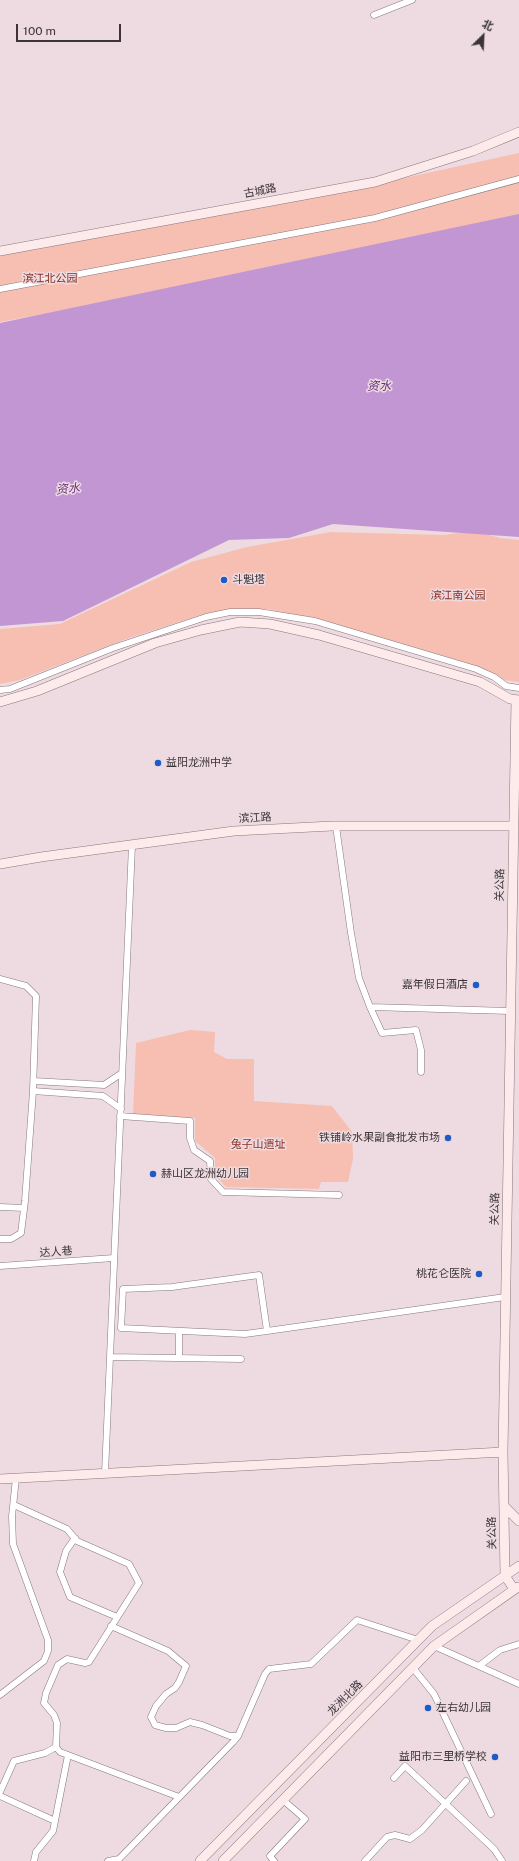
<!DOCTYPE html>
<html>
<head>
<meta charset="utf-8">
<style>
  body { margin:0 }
  #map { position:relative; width:519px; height:1861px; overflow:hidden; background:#eddbe1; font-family:"Public Sans","Noto Sans SC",sans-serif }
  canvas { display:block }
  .north { position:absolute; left:463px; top:16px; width:40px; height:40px; -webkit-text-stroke:3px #eddbe1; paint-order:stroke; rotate:24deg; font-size:11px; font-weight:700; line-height:16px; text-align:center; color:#3b3537 }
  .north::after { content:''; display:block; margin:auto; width:14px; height:18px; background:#3b3537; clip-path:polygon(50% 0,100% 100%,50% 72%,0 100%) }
  .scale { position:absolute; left:16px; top:24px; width:105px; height:18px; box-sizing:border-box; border:2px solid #3b3537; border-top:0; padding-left:5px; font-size:12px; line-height:14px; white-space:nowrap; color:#3b3537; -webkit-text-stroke:3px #eddbe1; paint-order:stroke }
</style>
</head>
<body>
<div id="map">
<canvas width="519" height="1861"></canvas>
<div class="north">北</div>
<div class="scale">100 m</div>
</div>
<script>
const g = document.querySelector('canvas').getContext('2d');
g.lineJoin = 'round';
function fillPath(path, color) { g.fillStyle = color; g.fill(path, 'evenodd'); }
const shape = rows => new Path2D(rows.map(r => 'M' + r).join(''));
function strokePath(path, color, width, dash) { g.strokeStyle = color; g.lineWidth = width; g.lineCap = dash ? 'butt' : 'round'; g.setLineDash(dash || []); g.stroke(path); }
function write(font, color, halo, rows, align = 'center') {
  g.font = font + ' "Public Sans","Noto Sans SC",sans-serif'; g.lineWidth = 3; g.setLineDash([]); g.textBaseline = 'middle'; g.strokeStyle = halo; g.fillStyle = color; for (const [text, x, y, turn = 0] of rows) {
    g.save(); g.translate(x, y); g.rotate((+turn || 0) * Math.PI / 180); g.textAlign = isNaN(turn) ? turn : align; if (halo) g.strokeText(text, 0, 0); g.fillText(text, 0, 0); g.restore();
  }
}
const green = shape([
  [519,153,519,216,235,279,0,322,0,254,322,196],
  [475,531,500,538,519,540,519,682,504,680,464,662,327,622,268,609,239,609,204,614,129,638,20,680,0,684,0,629,60,624,191,562,247,547,331,532,443,535],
  [190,1030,215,1032,214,1052,227,1059,254,1059,254,1101,332,1106,352,1132,353,1159,348,1182,321,1182,319,1189,226,1187,215,1175,215,1158,195,1141,195,1118,133,1114,136,1043]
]);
const water = shape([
  [519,214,519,537,333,524,289,538,229,540,63,621,0,626,0,323]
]);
const street = shape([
  [374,15,412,0],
  [0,289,375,218,519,179],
  [0,690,10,689,113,648,206,617,230,612,259,612,315,621,476,669,494,677,506,686,519,688],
  [336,826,351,933,359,978,370,1007,382,1033,416,1030,421,1050,421,1072],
  [0,979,26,986,36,996,33,1091,25,1201,21,1233,11,1239,0,1239],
  [370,1007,510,1011],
  [34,1081,104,1085,122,1073],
  [33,1091,103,1096,121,1109],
  [120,1116,190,1121,190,1138,194,1150,210,1161,211,1179,223,1192,339,1195],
  [0,1207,24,1208],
  [0,1266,114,1258],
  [259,1275,267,1331,245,1334,121,1328,123,1289,172,1287,259,1275],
  [267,1331,505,1297],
  [179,1332,179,1358],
  [110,1357,241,1359],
  [105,1473,132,845],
  [14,1505,67,1529,77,1541,129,1564,139,1583,89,1662,85,1663,67,1659,58,1665,46,1693,44,1703,54,1715,57,1723,56,1747,60,1752,68,1755],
  [75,1538,66,1551,60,1572,70,1597,117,1617],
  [111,1626,168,1651,186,1666,179,1682,175,1688,166,1694,156,1706,151,1717,155,1725,166,1728,176,1728,190,1722,202,1725,230,1736,238,1736],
  [434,1646,519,1684],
  [479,1666,500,1650,519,1644],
  [413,1668,434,1694,491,1814],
  [0,1695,44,1661,48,1651,48,1640,13,1544,12,1516,16,1478],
  [394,1778,405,1766,494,1849,502,1861],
  [0,1792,14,1761,45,1753,56,1747],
  [0,1796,55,1821],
  [34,1861,36,1852,53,1831,68,1755,179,1797],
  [108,1861,119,1859,233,1742,238,1736,265,1674,269,1669,311,1664,357,1620,418,1640],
  [274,1861,270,1856,305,1819,283,1800],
  [365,1861,387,1837,395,1835,410,1839,422,1830,466,1781]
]);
const secondary = shape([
  [0,251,375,182,473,151,519,132],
  [0,702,37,691,155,643,201,630,240,622,270,624,319,635,480,682,510,699,519,700],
  [0,864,41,857,234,831,332,826,513,826],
  [0,1479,503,1452],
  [504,1506,519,1521],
  [514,1589,505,1576,503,1452,516,700],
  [200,1861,432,1626,519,1566],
  [223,1861,434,1646,518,1587]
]);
const markers = [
  [224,580,4,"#1d5cc8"],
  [158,763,4,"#1d5cc8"],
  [476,985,4,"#1d5cc8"],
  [448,1138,4,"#1d5cc8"],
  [153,1174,4,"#1d5cc8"],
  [479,1274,4,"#1d5cc8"],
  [428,1708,4,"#1d5cc8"],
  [495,1757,4,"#1d5cc8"]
];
const streetNames = [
  ["古城路",260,191,-11],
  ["滨江路",255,818,-3],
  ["关公路",500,885,-89],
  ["关公路",495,1209,-89],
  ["达人巷",56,1252,-4],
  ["关公路",492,1533,-91],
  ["龙洲北路",345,1698,-45]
];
const parkNames = [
  ["滨江北公园",50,279],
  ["滨江南公园",458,596],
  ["兔子山遗址",258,1145]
];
const poiNames = [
  ["斗魁塔",232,580],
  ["益阳龙洲中学",166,763],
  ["嘉年假日酒店",468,985,"right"],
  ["铁铺岭水果副食批发市场",440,1138,"right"],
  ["赫山区龙洲幼儿园",161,1174],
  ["桃花仑医院",471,1274,"right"],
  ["左右幼儿园",436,1708],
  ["益阳市三里桥学校",487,1757,"right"]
];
const waterNames = [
  ["资水",379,386],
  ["资水",68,489,-5]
];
fillPath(green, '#f7beb2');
fillPath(water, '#c296d3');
strokePath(street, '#87777d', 7);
strokePath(secondary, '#87777d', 10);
strokePath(street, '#fff', 6);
strokePath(secondary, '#fdebec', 9);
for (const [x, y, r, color] of markers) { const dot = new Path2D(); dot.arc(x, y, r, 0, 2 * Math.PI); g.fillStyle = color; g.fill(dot); strokePath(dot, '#eddbe1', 1.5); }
write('11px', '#3b3537', '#eddbe1', streetNames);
write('11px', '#8a2f20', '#eddbe1', parkNames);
write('11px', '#3b3537', '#eddbe1', poiNames, 'left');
write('italic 12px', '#69337c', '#eddbe1', waterNames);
</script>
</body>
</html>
